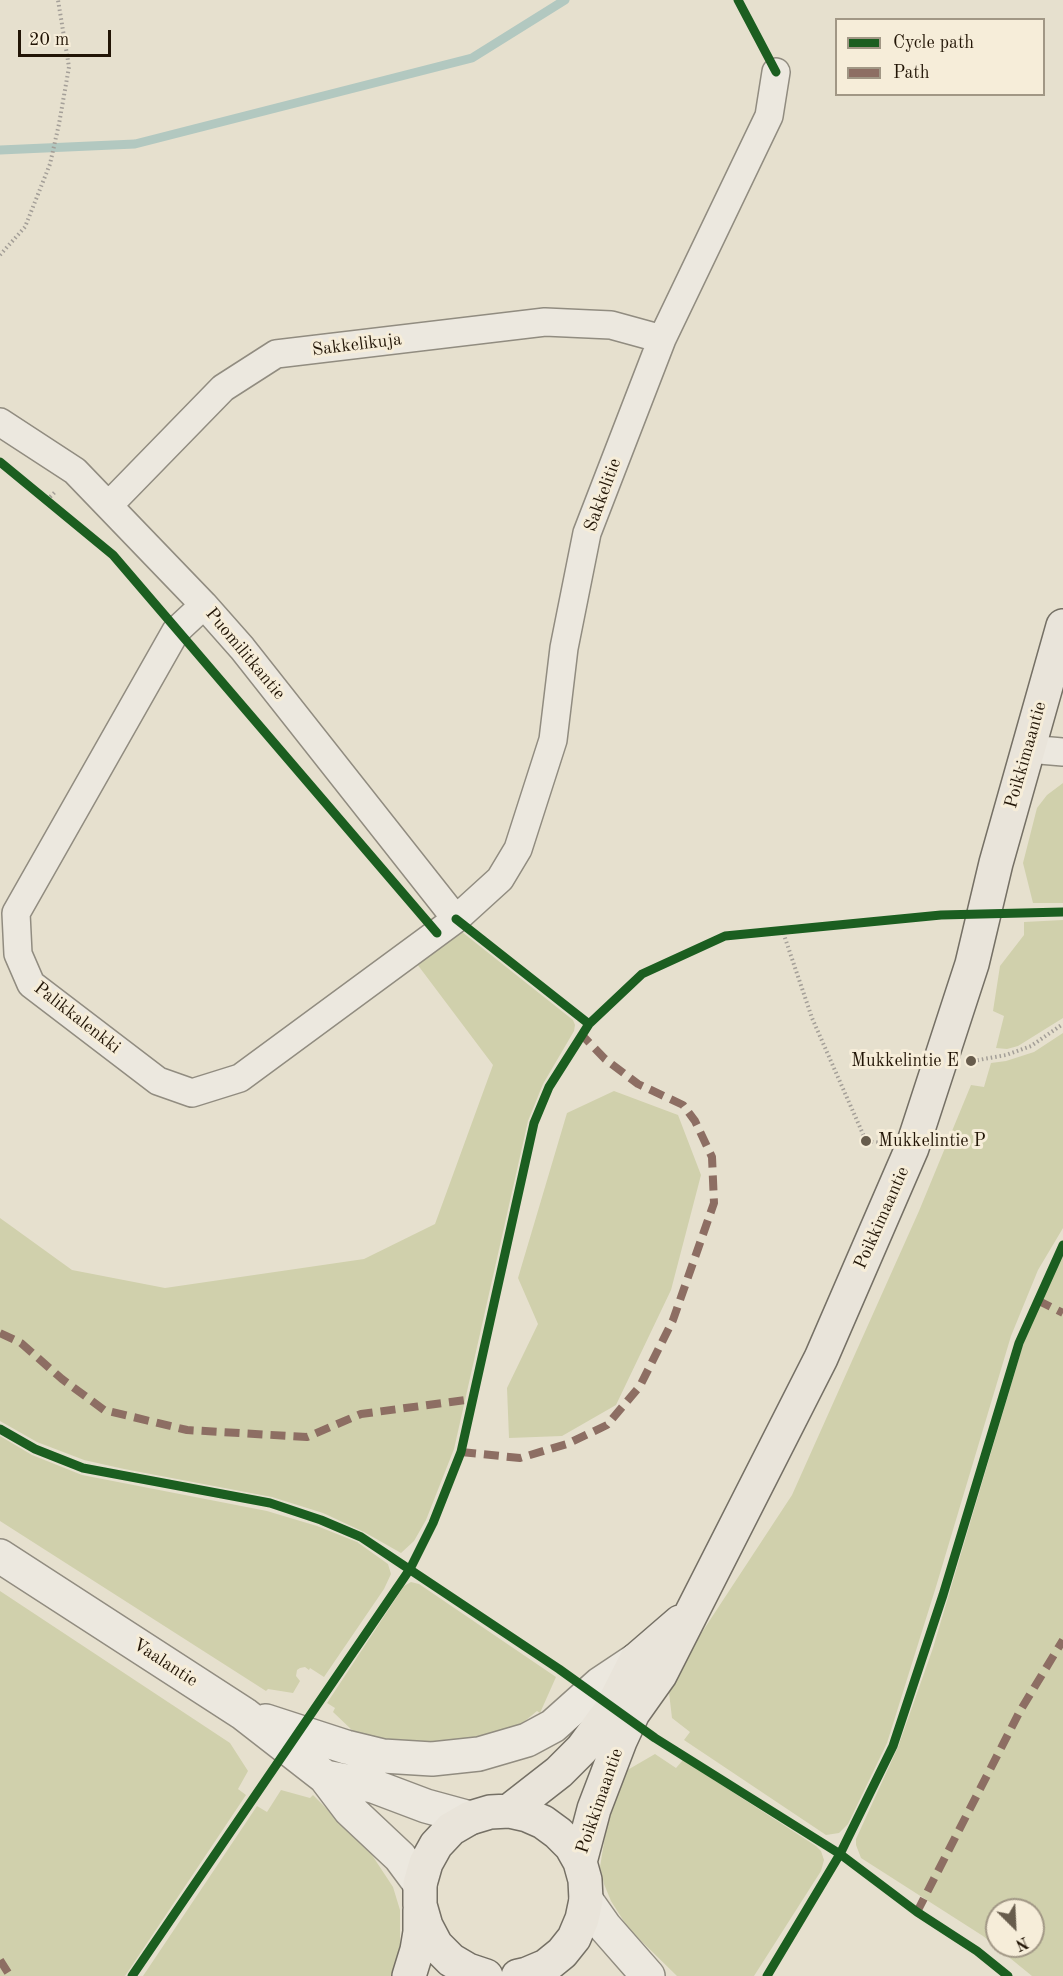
<!DOCTYPE html>
<html>
<head>
<meta charset="utf-8">
<style>
  body { margin:0 }
  #map { position:relative; width:1063px; height:1976px; overflow:hidden; background:#e6e0ce; font-family:"Old Standard TT",serif }
  canvas { display:block }
  .legend { position:absolute; left:835px; top:18px; width:210px; height:78px; box-sizing:border-box; background:#f6edd9; border:2px solid #a19785; margin:0; padding:8px 10px; list-style:none; font-size:18px; color:#221506 }
  .legend li { display:flex; align-items:center; gap:12px; height:30px }
  .legend b { width:30px; border:2px solid #a19785 }
  .north { position:absolute; left:985px; top:1898px; width:60px; height:60px; box-sizing:border-box; background:#f6edd9; border:2px solid #a19785; border-radius:50%; rotate:156deg; font-size:16px; font-weight:700; line-height:24px; text-align:center; color:#221506 }
  .north::after { content:''; display:block; margin:auto; width:21px; height:27px; background:#675c4c; clip-path:polygon(50% 0,100% 100%,50% 72%,0 100%) }
  .scale { position:absolute; left:18px; top:30px; width:93px; height:27px; box-sizing:border-box; border:3px solid #221506; border-top:0; padding-left:8px; font-size:18px; line-height:21px; white-space:nowrap; color:#221506; -webkit-text-stroke:4px #f6edd9; paint-order:stroke }
</style>
</head>
<body>
<div id="map">
<canvas width="1063" height="1976"></canvas>
<ul class="legend">
<li><b style="height:8px;background:#1b5e20"></b>Cycle path</li>
<li><b style="height:8px;background:#8d6e63"></b>Path</li>
</ul>
<div class="north">N</div>
<div class="scale">20 m</div>
</div>
<script>
const g = document.querySelector('canvas').getContext('2d');
g.lineJoin = 'round';
function fillPath(path, color) { g.fillStyle = color; g.fill(path, 'evenodd'); }
const shape = rows => new Path2D(rows.map(r => 'M' + r).join(''));
function strokePath(path, color, width, dash) { g.strokeStyle = color; g.lineWidth = width; g.lineCap = dash ? 'butt' : 'round'; g.setLineDash(dash || []); g.stroke(path); }
function write(font, color, halo, rows, align = 'center') {
  g.font = font + ' "Old Standard TT",serif'; g.lineWidth = 6; g.setLineDash([]); g.textBaseline = 'middle'; g.strokeStyle = halo; g.fillStyle = color; for (const [text, x, y, turn = 0] of rows) {
    g.save(); g.translate(x, y); g.rotate((+turn || 0) * Math.PI / 180); g.textAlign = isNaN(turn) ? turn : align; if (halo) g.strokeText(text, 0, 0); g.fillText(text, 0, 0); g.restore();
  }
}
const green = shape([
  [1063,783,1063,903,1033,903,1023,863,1037,808,1047,795],
  [1063,920,1063,1018,1018,1046,1007,1049,996,1048,1004,1016,993,1011,1000,966,1024,935,1024,922],
  [462,932,573,1020,575,1025,574,1031,543,1084,528,1121,454,1449,426,1520,414,1541,401,1553,364,1532,323,1513,272,1497,124,1469,84,1460,37,1442,0,1421,0,1218,72,1270,165,1288,364,1259,435,1224,493,1065,414,960],
  [1063,1033,1063,1228,1038,1270,1011,1336,935,1590,887,1743,848,1824,839,1833,826,1835,684,1740,690,1732,672,1718,668,1684,792,1495,919,1211,971,1085,984,1087,991,1063,1006,1061,1034,1052],
  [614,1091,678,1115,701,1175,671,1290,616,1405,562,1436,509,1438,507,1388,538,1324,518,1278,567,1113],
  [1063,1256,1063,1976,1032,1976,983,1936,861,1858,856,1845,856,1839,898,1747,933,1648,1028,1328,1048,1282],
  [997,1910,1033,1910,1033,1946,997,1946],
  [0,1436,32,1455,82,1475,267,1511,317,1526,357,1542,388,1564,391,1574,384,1589,324,1677,310,1668,309,1670,305,1667,300,1668,297,1670,296,1676,300,1681,293,1693,268,1689,266,1691,0,1521],
  [411,1582,419,1584,556,1677,540,1713,537,1711,520,1725,477,1740,433,1746,385,1743,351,1735,353,1731,333,1712,335,1708,327,1703,404,1586],
  [0,1591,230,1743,248,1771,238,1789,246,1795,125,1976,0,1976],
  [655,1754,676,1768,683,1760,816,1846,821,1851,824,1860,821,1871,754,1976,677,1976,628,1928,611,1901,604,1884,600,1867,606,1830,624,1772],
  [281,1790,310,1798,313,1795,370,1852,393,1887,400,1910,400,1947,392,1976,143,1976,257,1806,267,1812]
]);
const stream = shape([
  [0,150,135,144,472,58,565,0]
]);
const path = shape([
  [0,255,25,227,50,164,59,124,69,67,58,0],
  [47,500,56,491],
  [782,929,812,1018,866,1141,881,1143],
  [973,1061,1006,1055,1031,1046,1063,1024]
]);
const minor = shape([
  [0,422,75,471,204,605,242,648,456,919],
  [109,505,223,388,276,354,545,322,611,325,662,339],
  [204,605,176,631,16,913,18,954,31,984,158,1081,192,1093,240,1078,456,919,500,879,518,849,553,740,564,648,587,533,662,339,769,116,776,72],
  [1028,749,1063,752]
]);
const tertiary = shape([
  [0,1556,244,1714,325,1777,350,1810,400,1857,420,1884],
  [266,1721,346,1747,383,1756,432,1759,479,1754,527,1740,553,1726,600,1684,636,1660],
  [325,1777,373,1786,426,1806,470,1818],
  [586,1900,605,1927,648,1976]
]);
const primary = shape([
  [509,1811,559,1772,582,1749,610,1711,636,1660,680,1622],
  [580,1862,594,1809,620,1741,633,1713,660,1675,821,1358,912,1148,972,964,996,863,1063,626],
  [409,1976,417,1950,420,1932,420,1910],
  [486,1976,468,1970,451,1960,436,1945,426,1926,420,1905,420,1884,426,1863,436,1845,451,1829,470,1818,490,1812,509,1811,527,1815,543,1822,558,1833,571,1846,580,1862,585,1880,586,1900,582,1919,574,1938,562,1953,546,1966,527,1974,518,1976]
]);
const quiet = shape([
  [1037,1300,1063,1313],
  [0,1333,21,1343,62,1379,104,1410,187,1430,307,1437,361,1414,473,1399],
  [461,1452,520,1458,567,1444,607,1425,640,1386,673,1320,714,1203,712,1157,695,1121,683,1105,638,1084,605,1059,582,1035],
  [917,1912,1020,1711,1063,1640],
  [0,1960,10,1976]
]);
const cycleway = shape([
  [738,0,776,72],
  [0,462,113,555,437,933],
  [456,919,589,1024],
  [0,1429,35,1449,83,1468,270,1503,321,1520,361,1537,559,1669,655,1738,840,1854,917,1912,977,1951,1008,1976],
  [132,1976,410,1569,433,1523,461,1452,534,1123,549,1087,589,1024,642,974,725,936,941,915,1063,912],
  [767,1976,840,1854,893,1746,943,1595,1019,1343,1063,1245]
]);
const markers = [
  [971,1061,6,"#675c4c"],
  [866,1141,6,"#675c4c"]
];
const streetNames = [
  ["Sakkelikuja",357,345,-7],
  ["Sakkelitie",603,495,-70],
  ["Puomilitkantie",245,654,50],
  ["Poikkimaantie",1026,755,-74],
  ["Palikkalenkki",77,1018,38],
  ["Poikkimaantie",882,1218,-66],
  ["Vaalantie",165,1663,33],
  ["Poikkimaantie",600,1801,-71]
];
const poiNames = [
  ["Mukkelintie E",959,1061],
  ["Mukkelintie P",878,1141,"left"]
];
fillPath(green, '#d0d0ac');
strokePath(stream, '#b2c8c0', 9);
strokePath(minor, '#918c80', 30);
strokePath(tertiary, '#918c80', 36);
strokePath(primary, '#757065', 36);
strokePath(path, '#a49f98', 4, [1.5, 3]);
strokePath(minor, '#ece8df', 27);
strokePath(tertiary, '#ece8df', 33);
strokePath(primary, '#e9e4da', 33);
strokePath(quiet, '#8d6e63', 8, [15, 8]);
strokePath(cycleway, '#1b5e20', 9);
for (const [x, y, r, color] of markers) { const dot = new Path2D(); dot.arc(x, y, r, 0, 2 * Math.PI); g.fillStyle = color; g.fill(dot); strokePath(dot, '#f6edd9', 2); }
write('18px', '#221506', '#f6edd9', streetNames);
write('18px', '#221506', '#f6edd9', poiNames, 'right');
</script>
</body>
</html>
